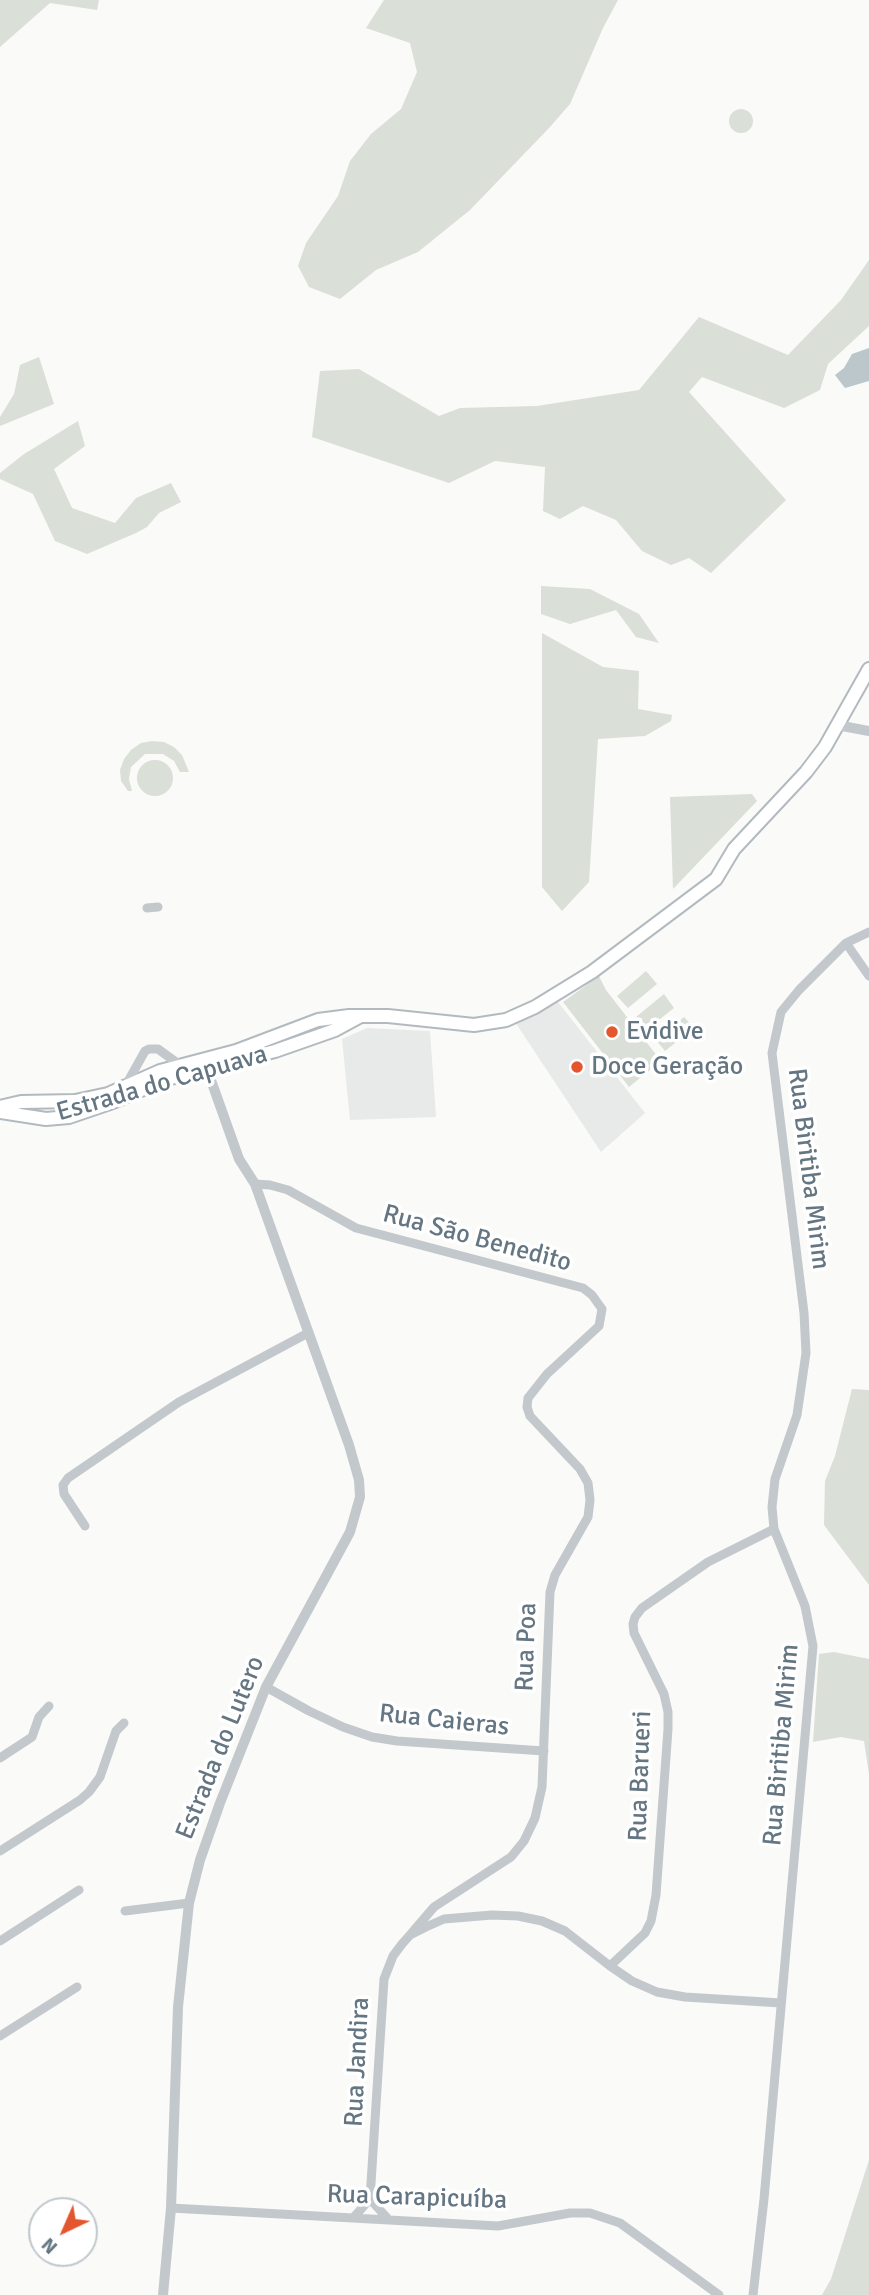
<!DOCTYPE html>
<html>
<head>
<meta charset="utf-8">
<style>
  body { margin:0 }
  #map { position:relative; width:869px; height:2295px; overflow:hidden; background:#fafaf8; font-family:Signika,sans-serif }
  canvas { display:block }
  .north { position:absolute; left:28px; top:2197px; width:70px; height:70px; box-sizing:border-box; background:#fff; border:2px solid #c1c8cd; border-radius:50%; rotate:224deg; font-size:19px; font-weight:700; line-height:28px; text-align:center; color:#657683 }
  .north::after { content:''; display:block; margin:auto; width:24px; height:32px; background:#e4572e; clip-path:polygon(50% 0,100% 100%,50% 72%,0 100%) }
</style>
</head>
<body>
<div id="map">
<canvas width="869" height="2295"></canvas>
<div class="north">N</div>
</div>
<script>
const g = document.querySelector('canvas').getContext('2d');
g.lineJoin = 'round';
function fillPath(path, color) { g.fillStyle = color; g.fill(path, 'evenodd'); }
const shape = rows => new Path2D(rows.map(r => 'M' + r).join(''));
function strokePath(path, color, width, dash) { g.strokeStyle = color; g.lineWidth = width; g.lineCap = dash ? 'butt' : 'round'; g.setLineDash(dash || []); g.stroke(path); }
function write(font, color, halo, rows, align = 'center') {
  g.font = font + ' Signika,sans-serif'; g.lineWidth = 7; g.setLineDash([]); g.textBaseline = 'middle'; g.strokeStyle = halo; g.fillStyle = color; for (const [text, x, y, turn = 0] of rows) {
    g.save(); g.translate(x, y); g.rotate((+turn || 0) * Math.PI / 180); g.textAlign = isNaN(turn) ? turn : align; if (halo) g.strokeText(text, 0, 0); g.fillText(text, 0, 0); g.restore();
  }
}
const built = shape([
  [558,1002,645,1113,601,1152,515,1022],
  [367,1028,430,1031,436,1117,350,1120,342,1039]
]);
const green = shape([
  [0,0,99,0,97,10,50,3,0,47],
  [384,0,618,0,603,28,570,104,550,127,470,210,418,252,376,270,340,299,309,287,298,266,306,243,338,196,350,161,371,134,401,109,417,72,410,43,366,28],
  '729 121a12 12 0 1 1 24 0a12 12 0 1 1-24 0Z',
  [869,260,869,326,828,364,820,390,784,408,702,377,689,392,786,500,711,573,689,558,671,565,642,551,616,520,583,506,560,519,543,511,545,467,495,461,449,483,312,437,320,371,359,369,439,416,460,408,537,406,639,390,699,317,788,355,841,300],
  [39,357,54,404,0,426,0,417,14,394,20,365],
  [78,421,85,446,54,469,72,508,115,523,136,498,171,483,181,502,159,513,147,527,136,533,87,554,55,541,33,494,0,479,0,473,24,454],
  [541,586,590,589,639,614,659,643,636,637,616,610,570,624,541,614],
  [542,633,603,667,639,671,638,709,672,715,671,721,645,736,598,739,589,882,562,911,542,887],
  [152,741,164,742,174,747,182,755,189,772,180,772,174,761,163,754,145,754,131,767,129,779,132,791,128,791,121,781,120,770,124,759,131,750,141,743],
  '137 778a18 18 0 1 1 36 0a18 18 0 1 1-36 0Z',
  [752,794,757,801,673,889,670,797],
  [646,971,657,984,628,1008,617,996],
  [599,976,606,990,661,1061,629,1087,563,1002],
  [664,994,674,1008,646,1030,636,1017],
  [684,1017,694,1028,665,1051,656,1040],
  [852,1389,869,1390,869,1585,824,1525,825,1481,835,1456],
  [834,1652,869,1659,869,1774,864,1741,841,1737,813,1742,819,1654],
  [869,2160,869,2295,822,2295,831,2279]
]);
const water = shape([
  [869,348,869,381,845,388,835,375,844,368,852,354]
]);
const minor = shape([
  [147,908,158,907],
  [846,943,869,976],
  [126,1085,145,1051,149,1049,158,1049,180,1065],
  [255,1184,270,1185,288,1190,356,1228,583,1288,592,1295,602,1309,599,1326,547,1374,528,1398,527,1407,530,1416,580,1469,588,1483,590,1500,588,1517,555,1575,550,1592,542,1787,535,1818,524,1841,511,1857,434,1907,410,1935],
  [85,1526,64,1494,63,1485,68,1478,179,1402,308,1333],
  [266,1687,309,1711,343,1727,372,1737,397,1741,544,1751],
  [0,1758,32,1737,39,1717,49,1706],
  [0,1851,80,1800,89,1792,100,1777,116,1731,124,1723],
  [125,1911,189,1903],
  [0,1941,79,1890],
  [610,1966,645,1933,651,1921,656,1895,668,1729,668,1712,664,1694,634,1633,633,1624,635,1617,642,1608,708,1562,774,1529],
  [0,2036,77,1987],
  [370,2199,388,2219],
  [171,2208,498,2226,570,2213,590,2213,620,2223,719,2295],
  [354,2217,370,2199,384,1979,393,1956,402,1944,410,1935,426,1927,444,1919,492,1915,518,1916,542,1921,565,1931,610,1966,632,1981,657,1992,685,1997,781,2003],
  [753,2295,764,2199,813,1646,805,1606,774,1529,772,1507,775,1479,797,1415,806,1353,804,1313,772,1053,781,1012,799,990,846,943,869,932]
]);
const tertiary = shape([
  [837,725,869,731],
  [163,2295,171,2208,178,2007,189,1903,200,1860,220,1803,266,1687,350,1532,360,1497,359,1480,349,1445,255,1184,239,1159,207,1069]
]);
const secondary = shape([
  [0,1107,21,1102,75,1101,108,1094,160,1071,236,1051,318,1020,349,1016,388,1016,474,1025,506,1020,535,1007,592,972,716,879,734,849,806,772,825,747,869,669],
  [0,1112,46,1119,69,1117,113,1102,167,1079,275,1051,335,1030,359,1017]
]);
const markers = [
  [612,1032,7,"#e4572e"],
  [577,1067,7,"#e4572e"]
];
const poiNames = [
  ["Evidive",626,1032],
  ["Doce Geração",591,1067]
];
const streetNames = [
  ["Estrada do Capuava",162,1084,-16],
  ["Rua Biritiba Mirim",808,1169,83],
  ["Rua São Benedito",477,1239,15],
  ["Rua Poa",527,1647,-88],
  ["Rua Caieras",444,1721,6],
  ["Rua Biritiba Mirim",782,1745,-85],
  ["Estrada do Lutero",221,1748,-68],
  ["Rua Barueri",641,1776,-88],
  ["Rua Jandira",358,2062,-87],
  ["Rua Carapicuíba",417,2198,2]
];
fillPath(built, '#e8e9e9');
fillPath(green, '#dadfd7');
fillPath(water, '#bbc7cb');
strokePath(secondary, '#b3babf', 16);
strokePath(minor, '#c3c8cc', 9);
strokePath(tertiary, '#c3c8cc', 10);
strokePath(secondary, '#fff', 12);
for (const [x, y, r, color] of markers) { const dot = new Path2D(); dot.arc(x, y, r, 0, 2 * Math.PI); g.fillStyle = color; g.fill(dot); strokePath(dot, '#fff', 2.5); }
write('26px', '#657683', '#fff', poiNames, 'left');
write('26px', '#657683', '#fff', streetNames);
</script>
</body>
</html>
